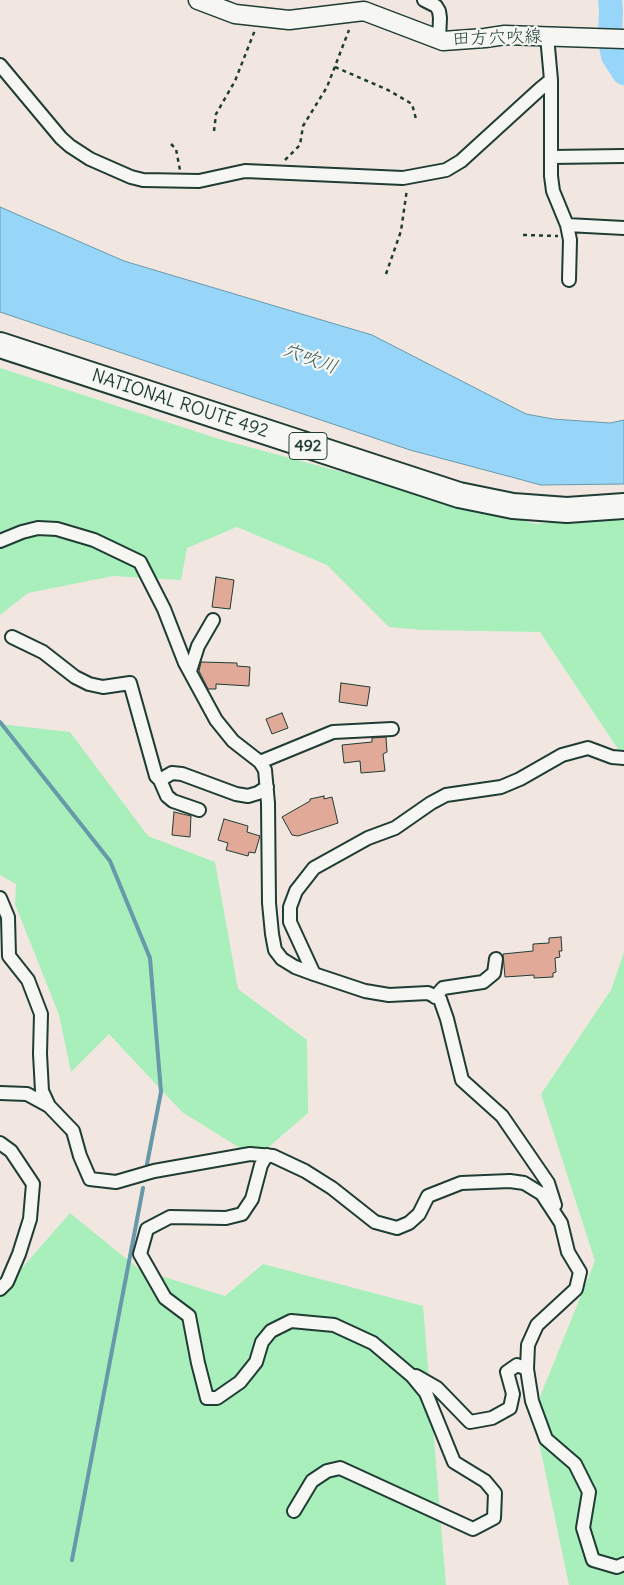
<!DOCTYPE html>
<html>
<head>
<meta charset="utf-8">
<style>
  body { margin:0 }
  canvas { display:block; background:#f2e7e0 }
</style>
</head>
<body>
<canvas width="624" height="1585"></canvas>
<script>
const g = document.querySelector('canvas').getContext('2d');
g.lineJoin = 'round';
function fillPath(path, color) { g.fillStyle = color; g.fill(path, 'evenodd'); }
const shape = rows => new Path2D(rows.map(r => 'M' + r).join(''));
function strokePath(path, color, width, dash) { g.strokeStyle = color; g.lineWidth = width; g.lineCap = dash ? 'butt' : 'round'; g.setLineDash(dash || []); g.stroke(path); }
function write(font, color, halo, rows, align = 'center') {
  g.font = font + ' Delius,"Klee One",sans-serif'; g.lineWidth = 4.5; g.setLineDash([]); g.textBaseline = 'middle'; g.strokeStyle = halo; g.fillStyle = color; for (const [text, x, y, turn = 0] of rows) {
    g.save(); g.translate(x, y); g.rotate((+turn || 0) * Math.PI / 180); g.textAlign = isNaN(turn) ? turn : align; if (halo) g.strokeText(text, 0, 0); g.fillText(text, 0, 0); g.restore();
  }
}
const green = shape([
  [0,368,219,439,536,524,624,513,624,758,540,632,423,630,389,627,327,565,237,527,187,548,181,580,113,576,28,593,0,615],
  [0,724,70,732,148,836,215,862,238,989,307,1040,308,1113,256,1158,182,1112,109,1034,71,1072,59,1015,15,904,16,884,0,875],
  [624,952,624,1585,569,1585,533,1414,595,1261,541,1094,611,990],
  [70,1213,139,1269,225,1296,263,1264,423,1306,446,1585,0,1585,0,1293]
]);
const water = shape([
  [0,207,124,261,372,335,526,414,553,419,610,423,624,420,624,484,541,485,410,450,0,312,0,207]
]);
const stream = shape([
  [0,722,110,861,150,958,161,1092,147,1164],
  [72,1560,143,1188]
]);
const river = shape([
  [610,0,611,9,610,40,613,56,624,73]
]);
const building = shape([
  [216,577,234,580,230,609,212,607,216,577],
  [201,662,237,663,237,666,250,667,249,686,216,684,216,689,208,689,199,671,201,662],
  [341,683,370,687,367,706,339,702,341,683],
  [282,713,288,728,272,734,266,719,282,713],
  [386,737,387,752,383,754,385,771,361,773,360,761,344,763,342,745,372,742,372,738,386,737],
  [324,796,324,799,332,797,338,823,298,836,292,835,282,817,310,801,310,799,324,796],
  [174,812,191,816,190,837,172,835,174,812],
  [224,819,248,826,247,832,260,836,255,853,249,852,248,856,226,850,228,843,218,840,224,819],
  [561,937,562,951,559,951,560,957,555,958,556,972,553,973,553,977,534,978,534,975,505,977,503,954,533,951,533,944,549,943,549,938,561,937]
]);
const path = shape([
  [335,67,388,90,412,104,416,119],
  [214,131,216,114,235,81,255,30],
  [171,144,176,149,180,170],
  [285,160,300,145,303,126,327,87,349,30],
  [523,235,558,236],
  [386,274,401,231,407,189]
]);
const street = shape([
  [424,0,436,6,439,11,440,18,439,40],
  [0,65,61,138,70,146,90,159,131,177,143,180,199,181,245,171,403,178,446,170,461,161,540,89,551,80,547,36],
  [551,80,551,176,553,191,567,225,624,228],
  [551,157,624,156],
  [567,225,570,240,569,280],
  [0,541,22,532,38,528,57,529,94,540,140,562,164,609,185,663,216,720,233,741,260,762,265,770,268,803,269,903,272,934,275,950,282,959,295,967,314,974],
  [12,637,43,652,75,677,89,684,103,687,130,683,156,776,160,780,172,773,182,774,236,794,248,796,258,793,267,787],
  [190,671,198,646,213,620],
  [260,762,333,732,392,729],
  [160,780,167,796,173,801,199,810],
  [0,898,8,917,9,956,28,980,41,1014,40,1054,42,1091,49,1106],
  [435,997,443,988,483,982,494,973,496,959],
  [0,1093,27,1094,49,1106,73,1131,80,1156,90,1179,116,1182,154,1171,250,1154,273,1156,305,1171,332,1188,375,1222,397,1228,409,1223,419,1214,428,1196,461,1183,510,1181,524,1183,542,1194,561,1223,568,1252,580,1272,576,1289,537,1325,528,1345,527,1369,532,1401,546,1439,575,1464,589,1492,583,1528,593,1560,617,1567,624,1564],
  [0,1143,11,1151,33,1184,30,1219,19,1254,7,1282,0,1289],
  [267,1155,261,1165,252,1199,242,1214,226,1218,170,1217,147,1229,140,1254,165,1298,189,1316,198,1363,207,1398,217,1398,240,1382,256,1362,262,1342,271,1331,291,1321,334,1325,373,1343,412,1376,426,1393,454,1462,485,1481,495,1493,494,1518,473,1529,340,1468,327,1471,312,1481,294,1511],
  [555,1205,548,1183,502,1116,462,1080,447,1019,440,999,428,993,389,995,365,991,314,974,290,922,290,907,296,891,314,868,368,838,395,828,431,803,446,795,501,787,520,779,562,755,588,748,612,757,624,758],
  [416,1376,437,1388,470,1422,492,1418,510,1408,513,1394,507,1372,517,1365,527,1369]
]);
const secondary = shape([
  [198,0,235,14,289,20,364,11,443,41,485,38,505,35,624,39]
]);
const highway = shape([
  [0,345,459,495,513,506,567,510,624,506]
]);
const shields = [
  [308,446,38]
];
const shieldNames = [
  ["492",308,446]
];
const streetNames = [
  ["田方穴吹線",497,38,-2],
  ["NATIONAL ROUTE 492",180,404,18]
];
const waterNames = [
  ["穴吹川",310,359,20]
];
fillPath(green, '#a9efbc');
fillPath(water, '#97d6f9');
strokePath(water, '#6799aa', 1);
strokePath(stream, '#6799aa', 4);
strokePath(river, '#97d6f9', 24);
fillPath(building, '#e0a998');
strokePath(building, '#1f3d34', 1);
strokePath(street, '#1f3d34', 16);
strokePath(secondary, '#1f3d34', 21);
strokePath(highway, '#1f3d34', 28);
strokePath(path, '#1f3d34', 2.5, [4, 4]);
strokePath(street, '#f6f6f2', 12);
strokePath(secondary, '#f6f6f2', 18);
strokePath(highway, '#f6f6f2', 24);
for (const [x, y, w] of shields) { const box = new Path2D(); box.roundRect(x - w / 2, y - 13.5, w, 27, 4); g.fillStyle = '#f6f6f2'; g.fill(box); strokePath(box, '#1f3d34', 1); }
write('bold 16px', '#1f3d34', null, shieldNames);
write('18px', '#1f3d34', '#f6f6f2', streetNames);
write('italic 19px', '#375c5b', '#f6f6f2', waterNames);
</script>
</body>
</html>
